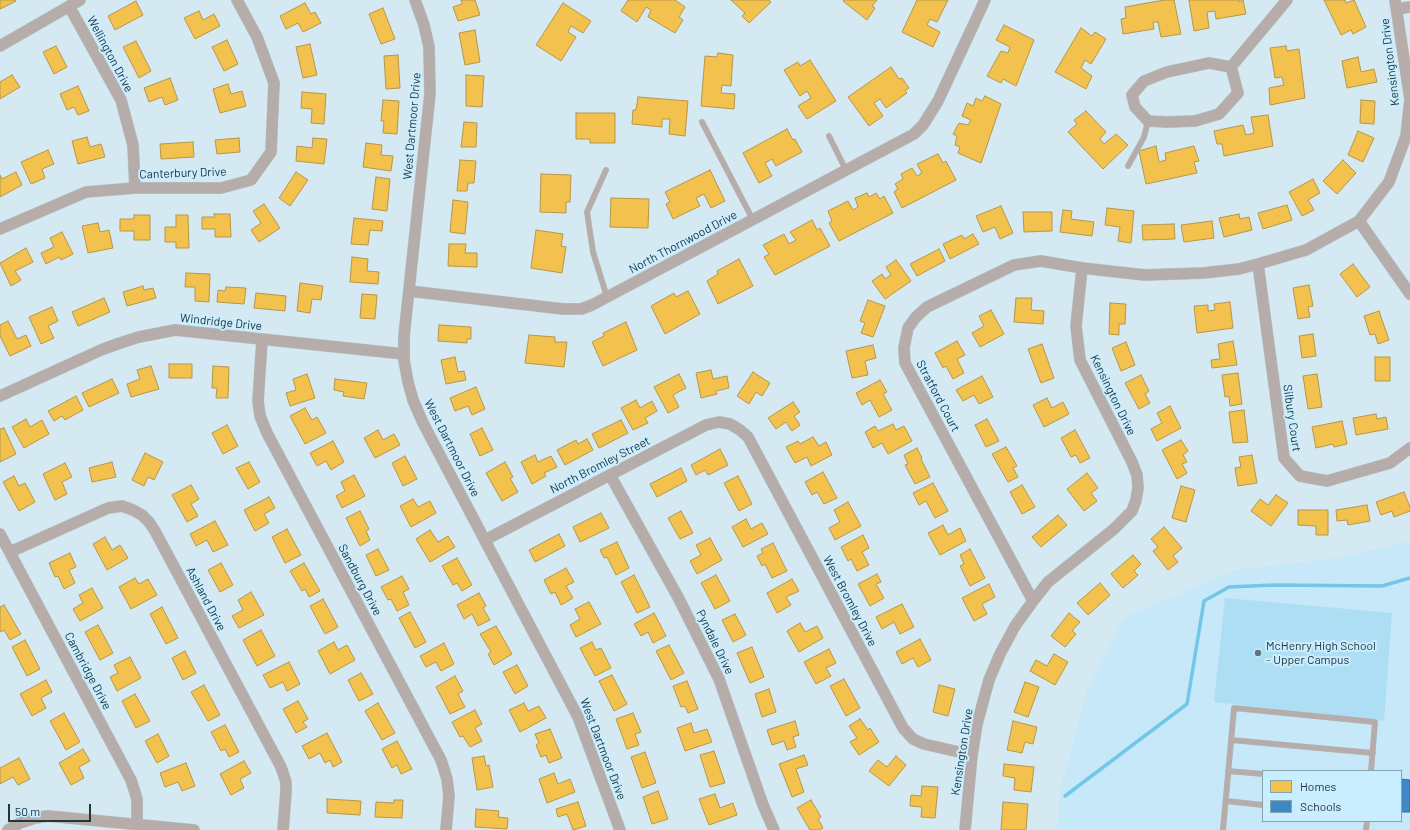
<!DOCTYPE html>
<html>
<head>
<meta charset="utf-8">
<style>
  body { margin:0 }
  #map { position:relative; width:1410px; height:830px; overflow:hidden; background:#d5e9f2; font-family:Barlow,sans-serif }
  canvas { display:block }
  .legend { position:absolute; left:1262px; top:770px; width:140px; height:52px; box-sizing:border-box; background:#c8eeff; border:1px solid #87a4b1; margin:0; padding:5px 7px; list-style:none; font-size:12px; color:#26353c }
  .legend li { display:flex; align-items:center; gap:8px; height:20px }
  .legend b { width:20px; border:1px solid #87a4b1 }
  .scale { position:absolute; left:8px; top:804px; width:83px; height:18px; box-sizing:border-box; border:2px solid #26353c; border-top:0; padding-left:5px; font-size:12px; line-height:14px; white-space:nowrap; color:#26353c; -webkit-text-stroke:3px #c8eeff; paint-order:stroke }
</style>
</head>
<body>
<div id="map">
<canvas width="1410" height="830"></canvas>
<ul class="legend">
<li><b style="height:11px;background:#f2c14e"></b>Homes</li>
<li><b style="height:11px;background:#3f88c5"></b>Schools</li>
</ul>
<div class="scale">50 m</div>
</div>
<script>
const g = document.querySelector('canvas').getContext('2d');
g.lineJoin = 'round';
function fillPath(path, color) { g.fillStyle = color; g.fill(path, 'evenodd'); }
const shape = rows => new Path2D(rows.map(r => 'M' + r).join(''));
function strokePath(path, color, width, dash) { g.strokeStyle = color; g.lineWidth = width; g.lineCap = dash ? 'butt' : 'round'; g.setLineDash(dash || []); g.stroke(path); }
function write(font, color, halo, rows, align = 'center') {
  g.font = font + ' Barlow,sans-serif'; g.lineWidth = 4; g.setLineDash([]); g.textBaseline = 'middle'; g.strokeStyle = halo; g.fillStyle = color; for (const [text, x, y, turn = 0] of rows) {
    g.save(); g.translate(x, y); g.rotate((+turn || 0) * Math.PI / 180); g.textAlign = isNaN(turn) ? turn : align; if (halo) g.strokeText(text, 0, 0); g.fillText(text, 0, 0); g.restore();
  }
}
const built = shape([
  [1410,541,1410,830,1057,830,1060,791,1088,688,1124,618,1235,570,1338,558],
  [1263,771,1401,771,1401,821,1263,821]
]);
const green = shape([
  [1225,598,1392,613,1384,721,1214,702]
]);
const homes = shape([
  [0,0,15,0,16,1,0,9,0,0],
  [461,0,475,0,480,15,458,21,453,7,462,4,461,0],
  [628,0,675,0,685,7,679,17,683,20,675,33,648,17,651,10,646,7,637,22,621,11,628,0],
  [731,0,769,0,771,2,749,23,742,16,745,13,731,0],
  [844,0,877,0,872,6,875,8,867,20,843,1,844,0],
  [917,0,948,0,937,22,930,19,927,25,940,32,933,47,902,32,917,0],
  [1164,0,1174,0,1181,34,1161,37,1158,22,1153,22,1154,29,1123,34,1121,19,1126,18,1125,7,1164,0],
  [1189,0,1239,0,1239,2,1243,0,1246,14,1216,19,1215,11,1207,12,1209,28,1194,31,1189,0],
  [1324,0,1345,0,1346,3,1354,0,1366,27,1353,34,1351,30,1341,35,1324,0],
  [136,1,143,15,115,30,108,16,136,1],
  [305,3,311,14,315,12,321,23,303,32,298,23,286,29,280,16,305,3],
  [563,3,591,21,583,33,571,26,568,32,576,37,561,61,536,45,563,3],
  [383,8,395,39,381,44,369,14,383,8],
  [199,11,203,20,214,14,220,26,195,39,184,18,199,11],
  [1004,25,1034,40,1016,86,1003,79,1001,83,987,76,1001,51,1008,53,1010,47,996,40,1004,25],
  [1081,28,1092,36,1095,32,1106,39,1091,64,1085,60,1081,68,1092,76,1086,89,1055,72,1081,28],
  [475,30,480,62,465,65,459,33,475,30],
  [227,40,238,64,224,71,212,47,227,40],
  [136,41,151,71,139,78,123,47,136,41],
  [310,44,317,75,303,78,296,47,310,44],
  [56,46,67,67,54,74,43,52,56,46],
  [1286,46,1287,51,1299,49,1305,98,1270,105,1269,88,1284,85,1282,77,1275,78,1270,48,1286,46],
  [718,53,733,55,731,86,722,85,721,93,735,94,734,109,701,106,705,56,717,57,718,53],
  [398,55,400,88,386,89,384,56,398,55],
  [1358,57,1361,72,1374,69,1377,82,1347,88,1342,61,1358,57],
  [810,60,836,101,807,119,798,106,811,98,807,91,800,96,784,70,798,62,800,66,810,60],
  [891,67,899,79,902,78,909,88,905,91,907,93,886,108,880,99,874,103,883,116,869,126,848,97,891,67],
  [12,75,20,87,0,99,0,82,12,75],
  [466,75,484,76,482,107,466,106,466,75],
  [170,78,178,100,165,105,162,97,149,102,144,88,170,78],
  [228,84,231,94,242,91,246,106,220,113,213,89,228,84],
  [78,86,89,111,78,115,74,107,67,110,60,94,78,86],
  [302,92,326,94,324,124,311,123,312,109,301,108,302,92],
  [985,96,1001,104,981,163,958,153,960,147,955,145,957,136,953,134,959,123,968,125,971,120,962,116,967,103,973,106,976,98,982,101,985,96],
  [638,97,688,101,685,136,669,134,670,119,662,119,662,127,632,124,633,110,636,110,638,97],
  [383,100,399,101,397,134,383,133,384,121,381,121,383,100],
  [1361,100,1375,101,1374,124,1360,123,1361,100],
  [1086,111,1106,132,1100,139,1104,144,1116,134,1128,145,1103,169,1068,132,1077,124,1074,120,1086,111],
  [576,113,615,113,615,143,590,143,590,139,576,139,576,113],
  [1268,115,1273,146,1224,156,1222,144,1217,144,1214,131,1243,125,1246,135,1254,133,1251,117,1268,115],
  [464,122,477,123,476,147,461,147,464,122],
  [787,129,793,140,795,139,802,152,776,166,772,159,765,163,772,176,759,183,743,153,787,129],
  [1358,131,1374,138,1363,162,1348,155,1358,131],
  [87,137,90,147,101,144,105,157,78,164,72,141,87,137],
  [239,138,240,152,217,154,215,140,239,138],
  [313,138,327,139,324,164,296,161,297,146,312,148,313,138],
  [193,142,194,157,161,159,160,144,193,142],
  [366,143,382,145,381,155,393,156,391,171,363,167,366,143],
  [1156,146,1159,162,1166,160,1165,153,1194,146,1199,161,1194,162,1197,173,1146,184,1139,151,1156,146],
  [48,150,54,164,42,169,45,178,31,184,21,162,48,150],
  [938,154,943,163,946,161,956,180,902,208,894,192,898,189,895,184,903,179,901,174,912,168,917,176,922,173,917,164,938,154],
  [460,160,476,161,474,183,468,183,467,191,457,191,460,160],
  [1343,160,1356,173,1337,194,1323,181,1343,160],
  [710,170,725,201,711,208,704,194,696,198,700,206,673,219,666,204,670,202,665,192,710,170],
  [16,172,22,185,0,197,0,175,2,179,16,172],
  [296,172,308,180,290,206,279,198,296,172],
  [541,174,571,175,570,202,566,202,566,213,540,212,541,174],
  [376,177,390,179,387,211,372,209,376,177],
  [1313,179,1320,193,1308,200,1314,210,1302,216,1289,192,1313,179],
  [867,193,869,197,876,193,880,199,884,196,893,213,839,241,829,223,832,221,828,211,848,201,853,210,858,207,855,198,867,193],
  [611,198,649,199,648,228,610,227,611,198],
  [453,200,468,202,465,234,450,232,453,200],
  [264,204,280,228,259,242,251,230,261,223,253,211,264,204],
  [1287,205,1292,220,1263,229,1258,213,1287,205],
  [1001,206,1013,233,1000,239,995,227,983,232,976,216,1001,206],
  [1107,208,1134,211,1131,243,1118,241,1120,227,1105,225,1107,208],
  [1063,210,1072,211,1071,219,1094,222,1092,236,1060,232,1063,210],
  [1023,212,1052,212,1052,231,1024,232,1023,212],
  [214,214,230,214,231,237,215,237,215,229,202,229,202,217,215,217,214,214],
  [1239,214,1240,219,1249,217,1252,230,1224,237,1219,218,1239,214],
  [134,215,150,215,150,240,134,240,134,231,120,231,120,219,134,219,134,215],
  [176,215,188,215,189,248,176,248,176,242,165,242,165,227,176,227,176,215],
  [354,218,383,221,382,231,370,230,368,245,351,244,354,218],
  [812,220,817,230,820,228,830,246,775,275,764,257,769,254,763,245,784,234,789,244,796,240,790,232,812,220],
  [1212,221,1214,238,1184,242,1181,225,1212,221],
  [98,223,100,232,109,230,113,248,88,253,82,226,98,223],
  [1174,224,1175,239,1143,240,1142,225,1174,224],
  [536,230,563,234,561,246,566,247,562,273,531,268,536,230],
  [62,232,73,254,61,260,59,257,46,264,41,253,54,247,50,238,62,232],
  [973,234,979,244,950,259,943,244,962,235,964,239,973,234],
  [449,244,466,244,465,253,477,253,477,267,448,266,449,244],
  [26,248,33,262,15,271,21,280,11,286,0,263,26,248],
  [939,249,945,261,917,276,910,264,939,249],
  [352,257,368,259,367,271,379,272,378,284,350,282,352,257],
  [739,259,753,286,718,304,707,281,718,274,717,271,739,259],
  [896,260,911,281,885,299,872,281,882,274,885,279,891,275,886,267,896,260],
  [1353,264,1370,287,1357,297,1340,274,1353,264],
  [186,273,210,274,209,302,195,301,195,287,185,287,186,273],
  [300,283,323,286,321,300,312,299,310,313,297,311,300,283],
  [1309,285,1313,306,1308,307,1310,317,1298,319,1293,288,1309,285],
  [143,286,144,290,153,288,156,298,127,306,123,292,143,286],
  [226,287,246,288,244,304,217,302,218,290,225,291,226,287],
  [688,291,700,314,665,334,651,306,674,293,676,297,688,291],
  [256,293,286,296,285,311,254,308,256,293],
  [362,294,377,295,375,319,360,318,362,294],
  [104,298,110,312,78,326,72,312,104,298],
  [1016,298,1032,298,1031,310,1044,311,1043,324,1014,322,1016,298],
  [868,300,885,306,873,337,861,333,865,323,860,321,868,300],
  [1230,302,1233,328,1197,333,1194,306,1208,305,1208,311,1215,310,1214,304,1230,302],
  [1110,303,1126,304,1125,324,1119,324,1119,335,1109,334,1110,303],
  [52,307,58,321,48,326,54,338,41,344,29,317,52,307],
  [991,310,1004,334,980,347,972,333,984,326,979,316,991,310],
  [1379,311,1389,340,1378,344,1375,334,1370,335,1364,316,1379,311],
  [8,321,17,339,26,335,31,346,10,356,0,336,0,325,8,321],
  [626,322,637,350,603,366,592,342,604,336,603,333,626,322],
  [439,325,471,327,471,339,467,339,467,343,438,341,439,325],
  [1313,334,1316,356,1302,358,1299,336,1313,334],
  [529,335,555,337,555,342,567,342,564,367,525,363,529,335],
  [957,341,965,355,957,359,964,373,953,379,946,366,943,368,935,353,957,341],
  [1233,341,1237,365,1212,368,1211,360,1220,359,1218,344,1233,341],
  [1126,342,1135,365,1121,371,1112,348,1126,342],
  [1042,344,1054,378,1041,383,1028,349,1042,344],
  [873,345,876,358,865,361,868,375,852,378,846,351,873,345],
  [455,357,458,372,464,371,466,380,446,384,441,360,455,357],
  [1375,357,1390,357,1390,381,1375,381,1375,357],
  [169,364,192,364,192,378,169,378,169,364],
  [151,366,159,389,131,397,127,384,140,379,137,370,151,366],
  [213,366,229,367,228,398,216,398,217,388,212,388,213,366],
  [711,370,713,379,727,376,729,388,716,391,717,394,701,398,696,373,711,370],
  [753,372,770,383,762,396,756,392,749,404,737,396,753,372],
  [1238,373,1242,404,1230,406,1229,396,1225,397,1222,375,1238,373],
  [307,374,315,398,290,406,286,393,296,390,293,379,307,374],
  [679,374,686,388,673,395,679,407,668,413,654,387,679,374],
  [1317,374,1322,407,1308,409,1303,376,1317,374],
  [1141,375,1149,391,1145,394,1150,403,1139,409,1125,383,1141,375],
  [982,376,993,397,979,404,974,395,963,401,956,390,982,376],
  [112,379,119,393,89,407,82,393,112,379],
  [335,379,367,383,364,399,343,396,344,392,334,390,335,379],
  [880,380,887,392,883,394,892,410,879,417,870,400,862,405,856,393,880,380],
  [476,387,485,409,472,415,468,406,455,411,450,398,476,387],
  [76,396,83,410,65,420,62,416,54,421,48,411,76,396],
  [1047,398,1052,408,1063,402,1069,414,1044,427,1033,405,1047,398],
  [636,400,640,408,652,401,657,411,645,418,648,423,633,430,621,408,636,400],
  [793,402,800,412,794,416,800,425,792,431,786,422,776,429,768,418,793,402],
  [1170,406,1181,428,1157,441,1151,429,1162,423,1157,413,1170,406],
  [305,408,312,420,317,417,326,433,305,444,290,416,305,408],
  [1244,410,1248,442,1233,443,1229,412,1244,410],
  [1376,414,1377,419,1386,417,1388,429,1356,435,1353,418,1376,414],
  [26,419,30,427,42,420,49,434,24,448,12,427,26,419],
  [987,419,999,441,986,447,975,425,987,419],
  [621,420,628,433,599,448,592,434,621,420],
  [1342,421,1347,444,1334,447,1333,444,1316,448,1312,427,1342,421],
  [893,424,896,430,904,426,912,441,888,454,882,443,873,448,865,432,875,426,878,431,893,424],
  [227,425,238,446,223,454,212,433,227,425],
  [4,428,16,454,0,462,0,429,4,428],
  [482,428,493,450,480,456,470,434,482,428],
  [378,430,383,440,394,434,400,445,375,458,364,438,378,430],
  [1075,430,1090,458,1080,463,1076,455,1071,457,1061,438,1075,430],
  [813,437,819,446,826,442,832,455,811,466,807,457,795,463,786,447,798,441,800,444,813,437],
  [587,439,593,450,565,465,557,450,576,440,578,444,587,439],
  [1181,440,1188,451,1183,455,1187,462,1182,464,1187,473,1177,479,1162,450,1181,440],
  [333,441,344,462,331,470,326,461,317,466,310,453,333,441],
  [1006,447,1017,466,1013,468,1018,477,1008,482,992,454,1006,447],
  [917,448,922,458,921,459,930,477,915,484,905,465,908,464,904,455,917,448],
  [720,449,728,465,708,475,705,470,696,475,691,465,720,449],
  [145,453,163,462,154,480,148,477,144,486,132,480,145,453],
  [535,455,538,462,551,456,557,467,544,473,546,476,532,484,521,462,535,455],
  [1252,455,1257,483,1238,486,1235,468,1241,467,1239,457,1252,455],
  [405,456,417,479,403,486,392,463,405,456],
  [112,462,116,477,92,482,89,468,112,462],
  [249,462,260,482,248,489,236,468,249,462],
  [505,462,513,477,510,478,518,492,502,501,486,473,505,462],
  [65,463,72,477,62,482,67,494,55,500,43,474,65,463],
  [681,468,687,481,657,497,650,484,681,468],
  [823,472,837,498,824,504,817,492,812,495,805,482,823,472],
  [1087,473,1098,488,1091,493,1097,501,1084,511,1067,489,1087,473],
  [354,475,365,496,342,508,336,496,345,491,341,482,354,475],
  [14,476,19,486,25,483,35,502,19,511,3,482,14,476],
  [738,476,752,504,739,511,724,483,738,476],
  [933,483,948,511,935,518,926,501,919,505,913,493,933,483],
  [191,485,199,499,191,504,198,516,187,522,172,495,191,485],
  [1022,485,1035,507,1022,514,1010,492,1022,485],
  [1181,486,1195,490,1186,522,1172,518,1181,486],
  [1404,492,1410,507,1410,511,1394,517,1392,511,1381,515,1376,502,1404,492],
  [1276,495,1288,503,1271,526,1251,511,1260,499,1268,505,1276,495],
  [269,497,275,508,264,514,269,523,255,531,244,510,269,497],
  [413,499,418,507,430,501,436,513,411,527,400,506,413,499],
  [848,502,861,526,835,540,829,528,840,522,834,510,848,502],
  [1367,505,1370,521,1348,525,1347,520,1337,521,1336,510,1367,505],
  [1298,510,1328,510,1328,535,1316,535,1316,526,1298,525,1298,510],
  [360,511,369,529,366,531,370,540,360,546,346,518,360,511],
  [681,511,693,533,680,539,668,518,681,511],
  [601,513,609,528,580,542,573,527,601,513],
  [1058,515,1067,525,1041,547,1032,537,1058,515],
  [746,519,751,529,762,523,768,534,743,547,732,527,746,519],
  [215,521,228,545,213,552,207,540,196,546,190,534,215,521],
  [943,525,948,535,960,528,966,541,940,555,928,533,943,525],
  [1164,527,1182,548,1173,556,1178,562,1168,570,1153,551,1158,547,1151,539,1164,527],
  [287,529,301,555,285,563,272,537,287,529],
  [430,530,438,542,448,536,455,547,430,562,416,539,430,530],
  [559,534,565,546,535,562,529,550,559,534],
  [863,535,869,548,862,552,869,565,857,571,851,559,848,561,841,547,863,535],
  [105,537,112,550,120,545,128,558,107,570,93,544,105,537],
  [710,538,722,560,697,574,690,561,701,555,696,545,710,538],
  [617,542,629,568,616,575,607,557,604,558,600,550,617,542],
  [773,543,787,571,772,578,765,564,762,566,757,556,763,553,761,549,773,543],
  [378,549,389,570,376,576,366,555,378,549],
  [970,549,985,578,970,586,960,566,964,564,960,555,970,549],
  [70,553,76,567,69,570,75,583,64,589,58,576,55,577,49,563,70,553],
  [1133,555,1141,564,1134,571,1138,575,1123,588,1111,574,1133,555],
  [457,558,472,585,462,591,457,583,453,585,442,566,457,558],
  [221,563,233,585,220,592,208,570,221,563],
  [304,563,320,591,309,597,305,589,302,591,290,571,304,563],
  [566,568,574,582,566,586,573,598,561,605,555,592,551,594,544,580,566,568],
  [877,574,881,582,876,584,884,598,870,606,858,584,877,574],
  [634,575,650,607,637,613,621,582,634,575],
  [716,575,730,601,715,609,701,583,716,575],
  [402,576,409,589,403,592,409,605,397,611,391,599,388,600,381,587,402,576],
  [135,578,139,584,148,579,157,595,131,609,119,587,135,578],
  [792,579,799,591,786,597,791,605,777,613,767,593,792,579],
  [1100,583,1110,595,1088,615,1077,603,1100,583],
  [989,584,995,597,982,604,987,614,974,621,962,598,989,584],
  [92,588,103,608,80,621,73,609,83,603,79,595,92,588],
  [251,592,264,615,239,628,232,616,243,610,238,600,251,592],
  [479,593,486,606,483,608,490,620,478,626,472,614,464,619,457,605,479,593],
  [323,599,338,627,325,634,310,606,323,599],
  [589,602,601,624,576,637,570,625,580,619,575,609,589,602],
  [902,604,914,627,900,634,894,622,882,629,876,617,902,604],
  [4,605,21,634,10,640,4,630,1,632,0,630,0,607,4,605],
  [162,607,178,638,166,644,150,614,162,607],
  [410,612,426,642,415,648,399,618,410,612],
  [654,613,666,636,653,643,648,632,641,636,634,624,654,613],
  [1069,613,1080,622,1072,631,1076,634,1065,647,1051,636,1069,613],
  [735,614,746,635,733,642,722,620,735,614],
  [800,623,805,632,817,626,823,638,799,652,787,631,800,623],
  [98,625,113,653,100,660,85,632,98,625],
  [496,626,512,654,494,665,488,654,491,652,480,634,496,626],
  [261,630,275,656,257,666,243,640,261,630],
  [920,639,931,660,918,667,913,658,902,664,896,652,920,639],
  [25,640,40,669,27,676,12,647,25,640],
  [334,642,338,650,347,645,355,660,330,674,318,651,334,642],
  [592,642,596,650,601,648,611,668,595,676,580,648,592,642],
  [444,643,454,664,441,671,436,662,426,667,420,656,444,643],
  [669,645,684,673,671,680,656,651,669,645],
  [752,647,764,677,750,683,737,653,752,647],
  [829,649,836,663,826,668,831,676,816,684,804,662,829,649],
  [185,651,196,673,183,680,172,658,185,651],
  [1054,654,1068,662,1055,685,1030,671,1036,660,1047,666,1054,654],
  [130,657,141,678,117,691,110,677,118,673,114,665,130,657],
  [289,662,300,684,287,691,283,682,270,688,263,675,289,662],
  [517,665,528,686,515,694,503,672,517,665],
  [361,673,373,694,359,701,348,680,361,673],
  [612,675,627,704,614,711,599,681,612,675],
  [455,676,463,691,458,694,465,707,450,714,436,687,455,676],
  [844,679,860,708,846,716,830,686,844,679],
  [46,680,52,692,41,698,46,708,32,716,20,694,46,680],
  [687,681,698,709,688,713,685,706,681,707,673,686,687,681],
  [1025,682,1039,687,1028,717,1014,712,1025,682],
  [204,685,220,715,208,721,191,692,204,685],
  [939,685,955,689,948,716,933,712,939,685],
  [769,689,776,712,762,717,755,694,769,689],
  [135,694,150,721,136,728,122,701,135,694],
  [298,701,308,719,303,722,307,727,296,733,283,709,298,701],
  [378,703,395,733,382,740,365,711,378,703],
  [524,703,528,711,539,706,546,718,520,732,509,710,524,703],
  [475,710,482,724,475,728,482,741,470,747,463,736,460,737,452,722,475,710],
  [64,713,80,742,66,750,50,721,64,713],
  [633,713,641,732,635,734,639,745,627,749,616,719,633,713],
  [860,719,868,730,870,728,879,742,859,755,850,742,857,738,849,726,860,719],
  [795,721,799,735,793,737,796,747,787,750,784,741,772,745,767,730,795,721],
  [1013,721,1037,727,1033,744,1025,742,1022,753,1007,750,1013,721],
  [691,723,694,733,707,729,712,742,685,751,677,728,691,723],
  [225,725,239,752,229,757,225,749,221,751,211,732,225,725],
  [550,729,562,758,549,763,546,755,541,757,536,745,539,743,535,734,550,729],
  [327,733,342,762,333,767,330,760,325,763,320,753,309,759,302,746,327,733],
  [158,734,169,756,157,763,145,741,158,734],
  [397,741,412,769,401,774,397,765,392,768,382,749,397,741],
  [83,749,90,761,79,767,84,778,71,785,59,763,83,749],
  [714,751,725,783,710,787,700,755,714,751],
  [645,752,656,783,642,788,631,757,645,752],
  [804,755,808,765,796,769,804,792,792,797,779,764,804,755],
  [484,756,486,766,489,765,493,787,477,790,472,758,484,756],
  [896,756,906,765,889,786,869,771,878,760,887,767,896,756],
  [19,758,30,779,18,785,13,777,0,784,0,768,19,758],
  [244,761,251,773,240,779,244,788,231,795,220,774,244,761],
  [186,763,195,786,182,791,178,782,165,787,160,773,186,763],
  [1004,764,1034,767,1031,792,1014,790,1015,778,1003,776,1004,764],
  [554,773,558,784,570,779,575,792,547,803,539,779,554,773],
  [922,786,938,787,935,818,921,817,922,807,910,806,911,795,921,796,922,786],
  [658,791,668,819,652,824,643,797,658,791],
  [715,794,720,808,733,803,737,815,709,825,699,799,715,794],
  [327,799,361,801,360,815,327,813,327,799],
  [394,800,403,800,402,818,375,817,376,802,394,803,394,800],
  [811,800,821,817,818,819,823,828,819,830,810,830,797,808,811,800],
  [578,802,586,826,573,830,567,814,558,817,556,809,578,802],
  [1003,802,1028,804,1026,830,1001,830,1003,802],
  [476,809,499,811,498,817,508,818,507,829,475,827,476,809]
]);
const schools = shape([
  [1401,779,1410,780,1410,812,1401,812,1401,779]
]);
const stream = shape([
  [1065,796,1187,704,1204,601,1229,587,1274,585,1382,586,1410,578]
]);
const lane = shape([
  [702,122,753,220],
  [829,136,846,170],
  [1128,166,1144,137,1148,121],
  [606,170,587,212,593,252,607,297],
  [1231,740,1373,753],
  [1228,771,1263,774],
  [1226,801,1263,805],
  [1223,830,1234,708,1375,722,1371,771],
  [1366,830,1367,821]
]);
const street = shape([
  [415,0,424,25,429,47,430,94,404,336,404,360,408,382,413,400,423,423,578,717,620,830],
  [69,6,121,100,133,145,135,188],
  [1397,9,1410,7],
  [0,46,80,0],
  [1209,63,1231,67,1238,93,1219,114,1195,121,1167,122,1148,121,1135,107,1132,95,1144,81,1167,72,1209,63],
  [1231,67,1287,0],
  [1359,221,1410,294],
  [0,229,86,192,135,188,221,188,251,180,271,152,274,83,257,37,237,0],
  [1258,264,1284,458,1300,476,1327,481,1390,463,1410,448],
  [409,291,563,309,581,309,592,305,914,134,923,125,938,101,985,0],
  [262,340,258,401,260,416,267,433,441,760,447,779,449,796,446,830],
  [0,396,101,350,120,343,139,337,175,330,404,354],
  [610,475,679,599,719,679,763,805,774,830],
  [0,534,131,780,137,799,137,825],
  [485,540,706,425,719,422,730,424,740,430,748,437,903,728,913,739,924,744,972,755],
  [10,552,108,508,122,506,133,510,142,515,149,522,155,531,281,767,286,782,286,792,283,830],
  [1033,601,905,363,904,348,908,328,916,317,927,307,1014,265,1041,261,1082,268,1145,275,1203,273,1239,269,1258,264,1306,250,1359,221,1389,182,1406,136,1410,99,1395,0],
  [8,830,20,823,35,818,48,816,194,830],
  [965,830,972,755,977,724,989,680,1000,654,1015,626,1033,601,1048,582,1114,529,1132,511,1136,500,1138,488,1137,475,1132,462,1080,360,1076,326,1082,268]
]);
const markers = [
  [1258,653,4,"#63747c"]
];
const streetNames = [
  ["Wellington Drive",110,54,62],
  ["Kensington Drive",1390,62,-97],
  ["West Dartmoor Drive",412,126,-85],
  ["Canterbury Drive",183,173,-2],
  ["North Thornwood Drive",683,242,-28],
  ["Windridge Drive",221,322,6],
  ["Kensington Drive",1113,395,64],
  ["Stratford Court",938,396,62],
  ["Silbury Court",1292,418,82],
  ["West Dartmoor Drive",452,448,63],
  ["North Bromley Street",600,465,-27],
  ["Sandburg Drive",360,580,62],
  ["Ashland Drive",206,599,62],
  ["West Bromley Drive",850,601,62],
  ["Pyndale Drive",715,642,64],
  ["Cambridge Drive",88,671,62],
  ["West Dartmoor Drive",603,749,69],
  ["Kensington Drive",962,752,-81]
];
const poiNames = [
  ["McHenry High School",1266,646],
  ["- Upper Campus",1266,660]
];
fillPath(built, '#c6e8f8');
fillPath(green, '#addef3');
fillPath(homes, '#f2c14e');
strokePath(homes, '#b59749', 1);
fillPath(schools, '#3f88c5');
strokePath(schools, '#386f9c', 1);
strokePath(stream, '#72c7e9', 3.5);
strokePath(lane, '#b4c4cb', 6);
strokePath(street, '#b4c4cb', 12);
strokePath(lane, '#b6adaa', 5.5);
strokePath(street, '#b6adaa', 11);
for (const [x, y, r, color] of markers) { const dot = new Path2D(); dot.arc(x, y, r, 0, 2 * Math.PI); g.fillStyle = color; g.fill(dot); strokePath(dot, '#c8eeff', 1.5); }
write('12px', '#26353c', '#c8eeff', streetNames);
write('12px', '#26353c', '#c8eeff', poiNames, 'left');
</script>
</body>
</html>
